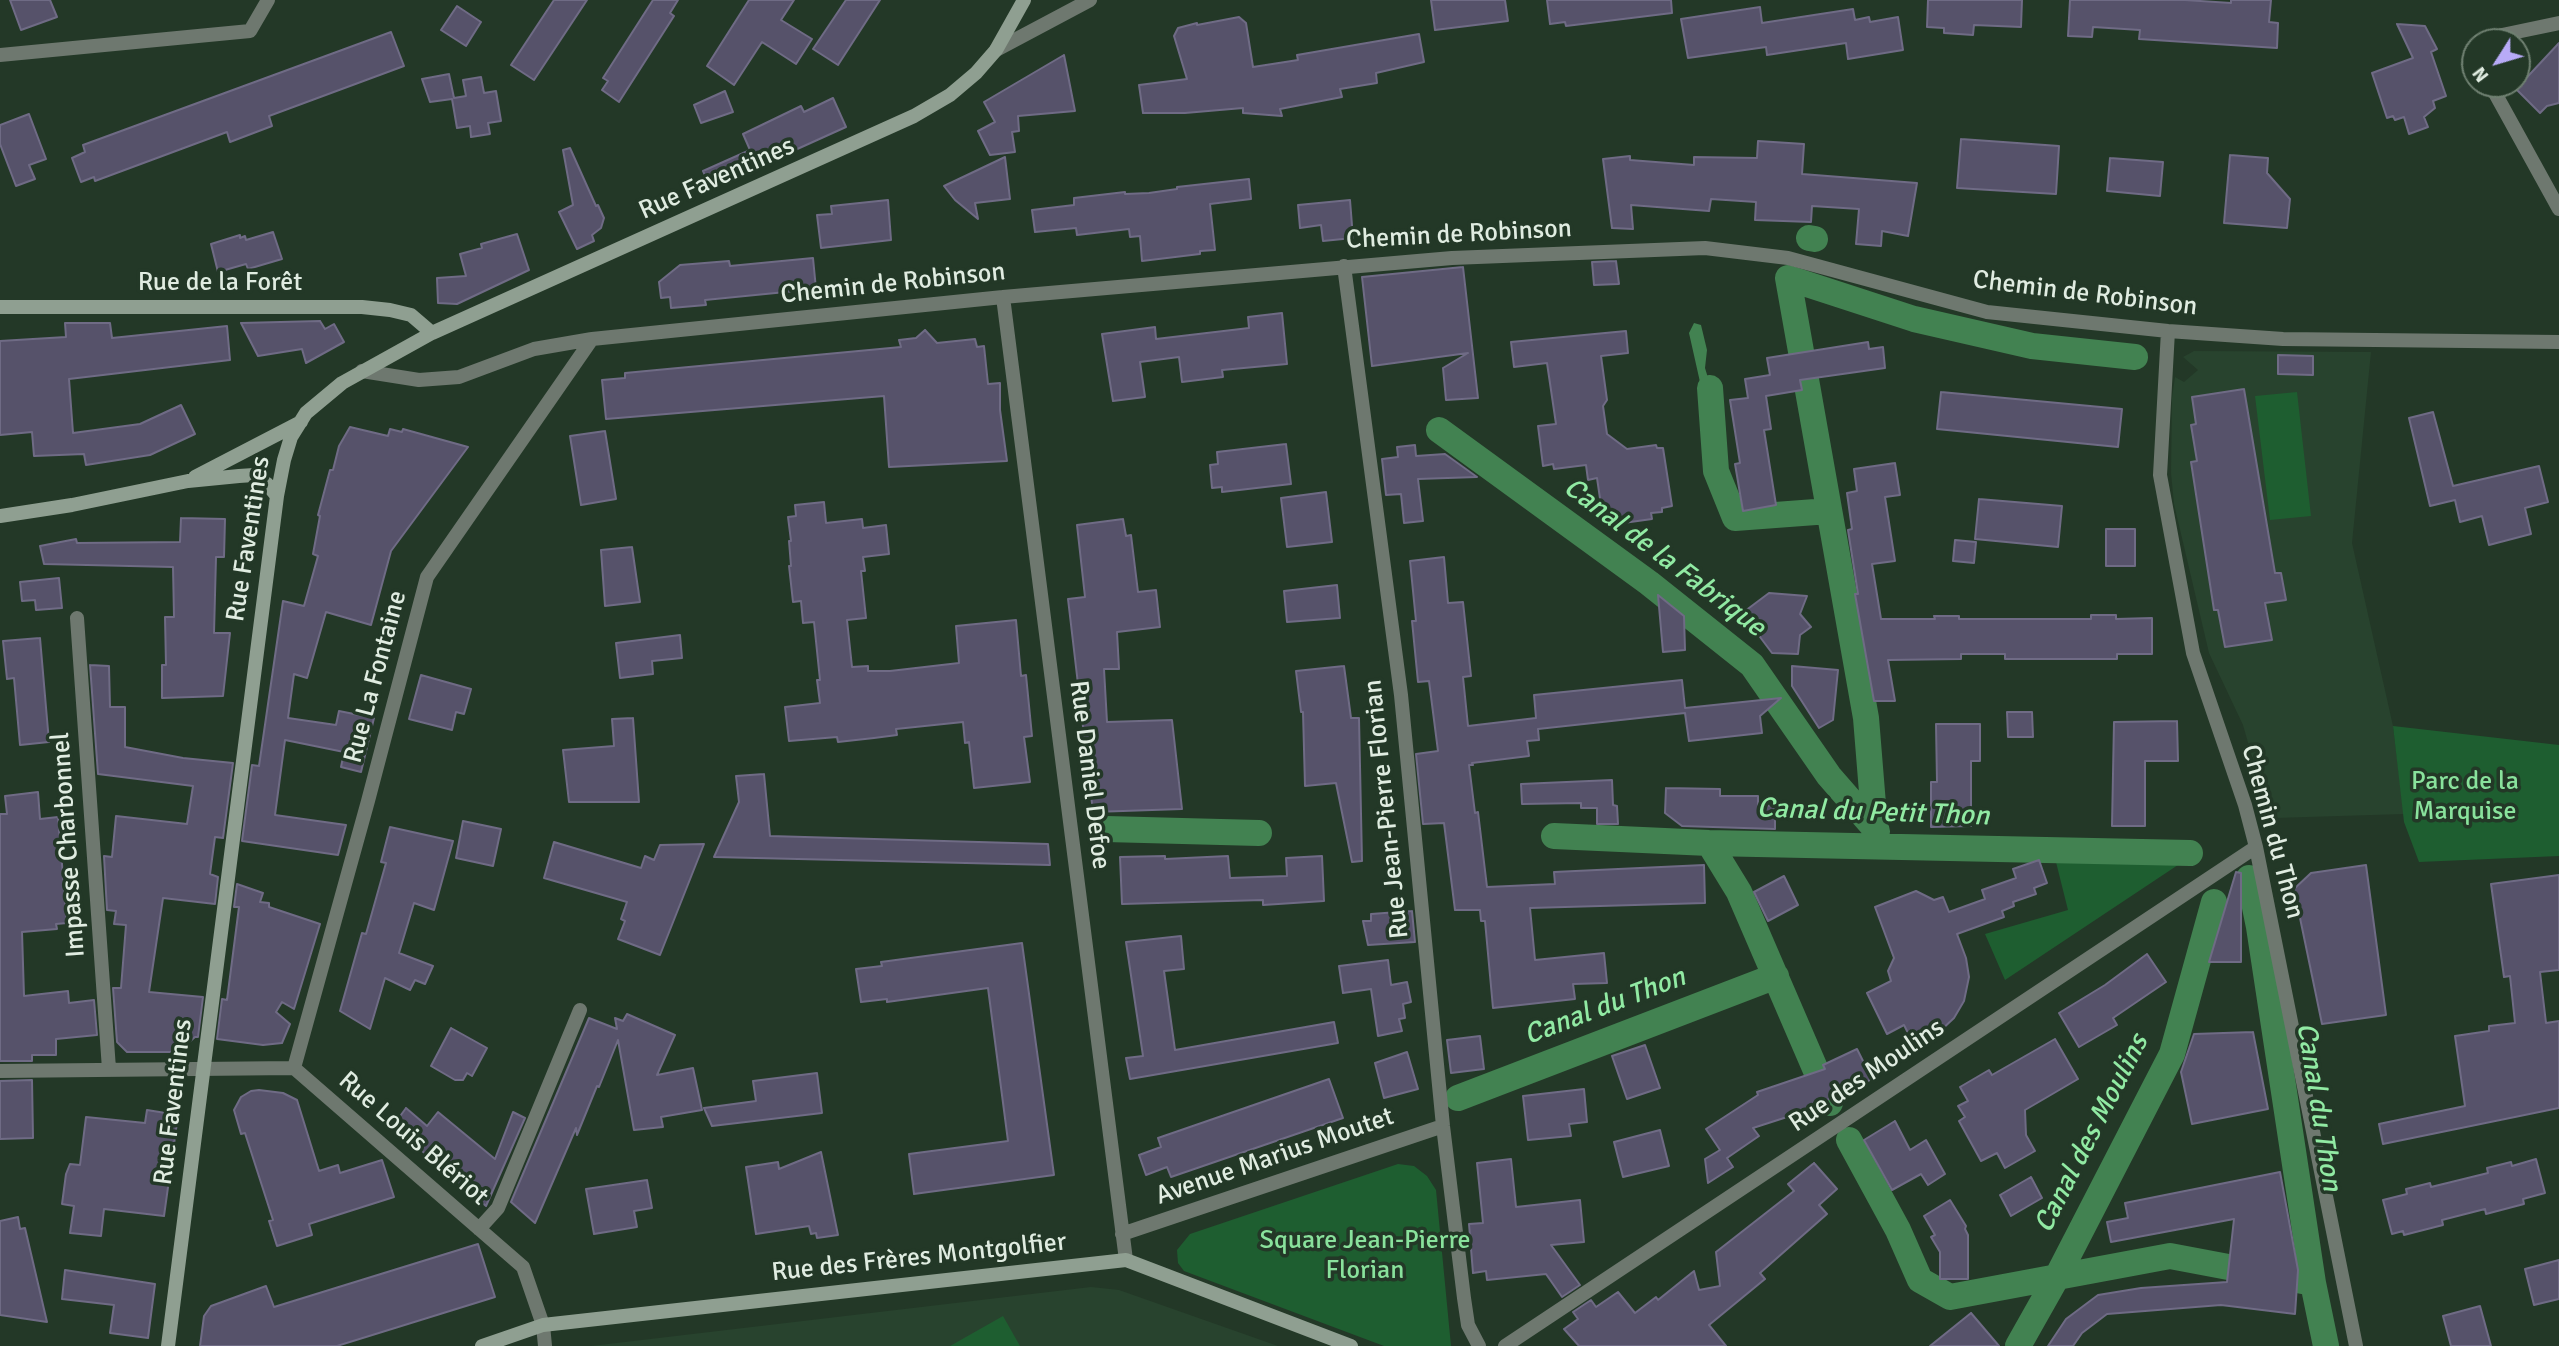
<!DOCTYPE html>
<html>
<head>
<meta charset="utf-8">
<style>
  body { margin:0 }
  #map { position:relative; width:2559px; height:1346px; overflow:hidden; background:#233827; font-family:Signika,sans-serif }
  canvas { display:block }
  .north { position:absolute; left:2461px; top:28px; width:70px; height:70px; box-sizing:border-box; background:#233827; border:2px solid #6f8071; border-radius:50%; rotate:233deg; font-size:19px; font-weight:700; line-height:28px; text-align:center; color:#e0ece1 }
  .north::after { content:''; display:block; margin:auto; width:24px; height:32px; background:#b8abf7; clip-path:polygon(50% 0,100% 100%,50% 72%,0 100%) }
</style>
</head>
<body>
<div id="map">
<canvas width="2559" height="1346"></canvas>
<div class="north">N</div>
</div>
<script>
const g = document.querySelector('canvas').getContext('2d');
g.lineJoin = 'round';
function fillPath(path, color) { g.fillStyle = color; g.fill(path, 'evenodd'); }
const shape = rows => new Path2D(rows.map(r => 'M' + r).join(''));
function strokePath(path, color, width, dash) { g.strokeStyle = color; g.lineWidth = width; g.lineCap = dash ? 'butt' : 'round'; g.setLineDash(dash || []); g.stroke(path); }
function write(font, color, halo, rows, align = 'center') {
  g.font = font + ' Signika,sans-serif'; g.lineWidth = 7; g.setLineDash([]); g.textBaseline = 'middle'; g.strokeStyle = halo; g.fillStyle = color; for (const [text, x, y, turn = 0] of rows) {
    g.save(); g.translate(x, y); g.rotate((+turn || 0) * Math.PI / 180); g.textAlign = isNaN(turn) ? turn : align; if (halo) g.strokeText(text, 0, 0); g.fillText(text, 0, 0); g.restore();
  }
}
const built = shape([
  [2194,351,2371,352,2352,543,2393,726,2404,814,2275,818,2259,781,2243,725,2209,653,2174,504,2171,473,2172,398,2175,377,2184,382,2198,370,2183,357],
  [1091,1287,1119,1290,1278,1346,591,1346]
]);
const green = shape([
  [2297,392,2311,516,2270,520,2255,396],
  [2393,726,2559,745,2559,856,2419,862,2404,822],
  [2054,854,2187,859,2005,980,1985,934,2068,910],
  [1398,1164,1414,1166,1427,1176,1436,1190,1451,1346,1384,1346,1184,1271,1178,1263,1177,1250,1190,1234],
  [1003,1316,1020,1346,950,1346]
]);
const water = shape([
  [1694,323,1701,325,1707,350,1705,368,1712,391,1700,382,1689,333]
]);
const canal = shape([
  [1809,238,1815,239],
  [1710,388,1716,471,1735,518,1829,511],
  [1439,430,1649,583,1752,665,1829,776,1877,831],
  [1106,829,1259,833],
  [1875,829,1866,718,1788,278,1914,319,2032,346,2135,357],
  [1554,836,1709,843,2190,853],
  [1709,843,1739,892,1830,1103],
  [2249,878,2259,927,2313,1283,2326,1346],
  [1458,1098,1776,976],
  [1849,1140,1898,1230,1920,1280,1950,1297,2170,1256,2313,1283],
  [2018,1346,2058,1275,2172,1054,2214,902]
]);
const building = shape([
  [10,0,50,0,57,17,21,30,10,0],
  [554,0,587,0,534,80,511,65,554,0],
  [653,0,678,0,670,13,674,16,619,102,602,90,608,81,603,78,653,0],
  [749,0,794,0,781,20,812,39,796,64,762,42,734,85,707,66,749,0],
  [846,0,880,0,838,65,813,49,846,0],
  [1431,0,1505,0,1508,21,1435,30,1431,0],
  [1547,0,1671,0,1672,13,1566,26,1565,22,1550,24,1547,0],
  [1928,0,2022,0,2021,27,1974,25,1973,35,1944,33,1944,28,1927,27,1928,0],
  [2070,0,2185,0,2231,3,2231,0,2271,0,2269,22,2278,23,2277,48,2139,39,2140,30,2093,27,2092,37,2068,36,2070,0],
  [457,6,481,22,466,46,441,30,457,6],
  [1760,7,1762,23,1853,9,1855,20,1869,17,1870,22,1898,17,1903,50,1848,59,1846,43,1767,55,1766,47,1688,58,1681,19,1760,7],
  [1239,17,1246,23,1253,67,1298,60,1297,55,1419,34,1424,62,1376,73,1377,83,1340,89,1342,97,1280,109,1282,116,1243,113,1243,108,1185,113,1143,113,1139,85,1187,79,1174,36,1178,28,1197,23,1197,25,1239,17],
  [2397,24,2425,26,2437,49,2431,52,2446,96,2433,101,2435,108,2424,117,2428,127,2409,134,2404,117,2395,120,2393,116,2387,118,2372,73,2413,58,2397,24],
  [391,32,404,66,269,116,272,126,230,142,227,132,95,181,94,177,81,182,72,158,85,152,83,145,391,32],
  [2559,43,2559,103,2547,106,2540,113,2516,89,2559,43],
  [1064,55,1075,111,1018,116,1019,131,1012,132,1015,152,990,155,978,131,995,122,984,102,1064,55],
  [449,74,454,98,466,96,463,80,481,77,484,93,496,91,501,121,488,123,490,134,471,137,470,126,457,128,452,99,430,102,422,79,449,74],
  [725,91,733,112,701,123,694,105,725,91],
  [833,98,846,127,711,188,703,171,750,150,743,134,801,106,804,112,833,98],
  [29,114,46,159,29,165,35,179,16,186,0,144,0,125,29,114],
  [1961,139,2059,146,2056,194,1957,188,1961,139],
  [1758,141,1804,144,1802,174,1917,183,1908,236,1882,231,1881,246,1856,244,1859,209,1812,206,1811,222,1755,220,1756,202,1711,199,1709,211,1631,205,1633,229,1612,228,1603,159,1630,156,1630,160,1694,165,1694,157,1757,158,1758,141],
  [570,148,596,206,598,205,604,218,601,228,592,235,594,241,577,249,559,212,573,205,563,150,570,148],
  [2230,155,2268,158,2267,173,2290,199,2287,228,2224,223,2230,155],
  [1005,157,1010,199,975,203,978,219,955,200,944,186,1005,157],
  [2110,158,2163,162,2160,196,2107,191,2110,158],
  [1249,179,1251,199,1210,204,1215,250,1200,251,1200,254,1142,261,1140,236,1130,237,1129,229,1077,235,1076,228,1035,232,1032,210,1074,205,1074,198,1125,192,1125,194,1149,193,1177,189,1177,187,1249,179],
  [888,200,891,240,821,248,817,215,832,214,831,206,888,200],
  [1350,200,1353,238,1323,241,1321,225,1300,228,1298,205,1350,200],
  [273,232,282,259,248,269,246,264,218,272,211,244,240,235,240,238,245,236,246,240,273,232],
  [517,234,529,270,457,304,438,303,437,278,466,276,460,254,482,248,481,244,517,234],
  [813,258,816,289,705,300,706,305,671,308,670,297,661,298,659,282,680,265,729,261,730,266,813,258],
  [1616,261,1619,284,1594,285,1592,262,1616,261],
  [1463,267,1478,398,1446,400,1443,368,1468,353,1372,366,1362,277,1463,267],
  [1282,313,1287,364,1222,370,1223,377,1182,382,1179,357,1140,362,1145,397,1113,401,1102,334,1155,327,1156,339,1249,328,1248,317,1282,313],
  [320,321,325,329,334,324,344,342,306,363,302,349,258,356,241,323,320,321],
  [65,323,110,323,112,338,227,326,230,360,69,379,73,433,140,424,181,405,195,434,150,455,86,465,84,454,34,456,32,432,0,435,0,341,66,337,65,323],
  [925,330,937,343,975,339,977,347,984,346,988,384,1000,383,1000,410,1007,461,889,467,884,396,606,419,602,380,625,378,625,373,901,347,899,340,916,338,925,330],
  [1626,331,1628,353,1601,356,1607,400,1603,406,1607,434,1627,449,1656,445,1657,448,1663,448,1672,506,1662,508,1662,512,1651,513,1652,519,1609,525,1606,512,1602,512,1597,478,1588,480,1586,465,1554,469,1553,464,1543,466,1538,426,1556,424,1547,363,1514,367,1511,342,1626,331],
  [1868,342,1869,349,1883,347,1885,368,1800,380,1802,390,1766,396,1771,429,1764,430,1776,505,1743,511,1735,464,1740,463,1730,400,1748,398,1745,379,1770,375,1767,358,1868,342],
  [2278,355,2313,356,2313,375,2278,374,2278,355],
  [2244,389,2275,573,2281,573,2286,600,2265,603,2272,640,2225,647,2218,610,2214,610,2191,462,2197,461,2191,425,2196,424,2192,397,2244,389],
  [1941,392,2122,409,2118,447,1937,429,1941,392],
  [2433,412,2453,486,2539,466,2548,502,2525,508,2531,534,2489,545,2482,516,2460,522,2455,500,2430,506,2409,418,2433,412],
  [350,427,388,436,390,429,402,432,403,429,468,447,391,551,371,625,326,612,307,678,294,674,288,718,336,725,339,711,374,718,361,772,341,767,344,752,285,740,275,815,346,825,338,855,242,841,252,765,259,766,283,601,304,606,318,556,313,554,320,516,318,515,330,470,333,470,339,446,350,427],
  [605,431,616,499,581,505,570,436,605,431],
  [1286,444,1291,484,1222,492,1222,487,1212,488,1210,465,1218,464,1217,452,1286,444],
  [1415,445,1416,456,1445,454,1477,477,1418,479,1423,521,1404,523,1401,494,1386,495,1382,459,1398,457,1397,447,1415,445],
  [1895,463,1900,495,1885,497,1895,561,1872,564,1881,619,1935,619,1934,616,1959,616,1959,619,2091,619,2091,615,2116,615,2116,619,2152,618,2152,654,2117,654,2117,659,2005,659,2005,654,1961,654,1961,659,1888,660,1895,701,1874,701,1855,594,1858,594,1848,530,1852,529,1847,493,1857,491,1854,469,1895,463],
  [1326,492,1332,542,1287,547,1281,498,1326,492],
  [1979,499,2062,506,2058,547,1975,539,1979,499],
  [824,502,826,523,862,519,863,528,886,525,889,554,863,557,865,571,861,571,866,618,847,620,852,667,868,666,868,671,890,671,959,663,956,626,1016,620,1021,676,1026,675,1032,736,1024,737,1030,782,974,788,969,742,965,743,963,722,896,729,897,735,874,738,838,742,837,737,789,741,785,707,820,703,817,680,820,680,814,622,803,623,801,601,793,602,789,566,791,566,789,541,791,541,788,517,796,516,795,505,824,502],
  [181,518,225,519,224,557,216,557,214,633,230,633,223,696,162,698,162,665,166,665,165,617,174,617,173,567,44,564,40,546,76,539,77,543,180,542,181,518],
  [1123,519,1126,536,1131,535,1138,592,1156,590,1160,627,1117,632,1119,669,1104,669,1107,722,1172,720,1182,809,1093,812,1068,599,1085,597,1077,525,1123,519],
  [2106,529,2135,529,2135,566,2106,566,2106,529],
  [1955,540,1976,542,1974,563,1953,561,1955,540],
  [632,547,640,602,605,606,601,550,632,547],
  [1444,557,1448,603,1463,602,1471,676,1463,677,1468,726,1536,718,1534,695,1682,680,1685,708,1781,698,1760,716,1762,733,1689,741,1685,713,1538,729,1539,740,1527,741,1529,756,1472,763,1473,765,1469,765,1475,813,1478,812,1487,887,1555,884,1554,872,1704,865,1705,903,1530,908,1535,960,1604,953,1607,983,1573,984,1575,999,1493,1008,1485,921,1481,921,1480,910,1455,910,1444,823,1423,824,1416,754,1438,751,1429,681,1418,682,1412,621,1416,621,1410,561,1444,557],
  [59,578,62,608,36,610,35,600,22,601,20,582,59,578],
  [1337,585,1340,618,1287,622,1284,591,1337,585],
  [1769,593,1807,596,1800,614,1811,627,1800,635,1798,654,1772,653,1760,637,1737,617,1769,593],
  [1658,595,1684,616,1685,650,1663,652,1658,595],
  [680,635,682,658,652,661,653,674,620,678,616,643,680,635],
  [40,638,49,742,20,745,14,678,7,679,3,641,40,638],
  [90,665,109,666,110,707,125,707,125,747,183,758,233,763,223,838,215,837,210,874,218,877,215,904,163,898,149,992,203,997,198,1037,195,1037,178,1052,127,1052,117,1042,113,988,121,988,126,925,114,924,116,911,107,910,104,856,112,857,116,816,187,824,193,786,98,774,90,665],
  [1344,666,1351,718,1359,718,1362,861,1352,862,1336,783,1305,786,1303,712,1301,712,1296,671,1344,666],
  [1792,666,1838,670,1833,720,1819,728,1792,686,1792,666],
  [421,675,471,689,464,714,456,712,452,730,409,719,421,675],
  [2007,712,2032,712,2033,737,2008,737,2007,712],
  [633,718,639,802,569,802,563,750,614,746,612,719,633,718],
  [2177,721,2178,761,2145,761,2145,826,2112,826,2114,722,2177,721],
  [1936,724,1980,724,1980,761,1971,761,1971,826,1931,827,1931,782,1937,782,1936,724],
  [764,774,770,836,1048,844,1050,865,714,857,739,802,736,776,764,774],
  [1612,780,1613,805,1617,806,1618,824,1597,824,1597,808,1581,808,1581,803,1522,804,1521,784,1612,780],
  [1666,788,1720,789,1720,796,1758,796,1758,805,1775,806,1775,829,1682,826,1665,813,1666,788],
  [38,792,40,819,58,817,67,923,56,924,57,929,22,932,24,996,68,991,69,1003,94,1000,97,1035,56,1039,56,1055,32,1055,32,1061,0,1061,0,814,7,814,5,796,38,792],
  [463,821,501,829,493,866,456,858,463,821],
  [390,827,453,841,434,910,414,903,399,953,433,966,425,984,415,980,410,990,385,978,370,1029,340,1011,362,933,366,934,386,863,381,862,390,827],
  [554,842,641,868,645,856,654,860,660,845,704,844,660,955,618,939,625,921,621,919,627,902,544,878,554,842],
  [1165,856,1165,859,1228,856,1230,878,1287,876,1286,858,1322,856,1324,901,1263,905,1263,900,1122,904,1120,857,1165,856],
  [2039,860,2047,883,2034,888,2036,894,2013,902,2014,906,2002,911,2004,917,1957,934,1966,958,1969,977,1964,1001,1954,1018,1938,1033,1914,1045,1904,1025,1887,1034,1867,993,1891,981,1888,971,1894,958,1875,907,1916,891,1934,900,1943,897,1949,912,1985,899,1982,890,2016,878,2013,869,2039,860],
  [2366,865,2386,1015,2322,1024,2294,889,2311,873,2366,865],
  [2236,872,2241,873,2241,962,2209,962,2236,872],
  [2559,875,2559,970,2540,972,2546,1023,2559,1021,2559,1108,2383,1144,2379,1124,2465,1106,2455,1036,2489,1031,2489,1026,2515,1023,2510,976,2504,977,2491,884,2559,875],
  [1784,876,1798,905,1768,921,1754,892,1784,876],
  [237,884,263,893,260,902,269,903,269,907,320,924,294,1009,282,1002,276,1012,290,1024,282,1043,263,1045,217,1039,222,999,227,1000,239,907,234,907,237,884],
  [1412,911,1415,942,1368,945,1363,921,1371,921,1371,914,1412,911],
  [1181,936,1184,969,1164,971,1175,1050,1334,1022,1338,1043,1130,1079,1126,1058,1143,1056,1126,942,1181,936],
  [1022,943,1054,1175,914,1194,909,1154,1008,1141,988,988,887,1002,887,999,861,1002,856,969,882,966,881,962,1022,943],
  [2147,954,2166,982,2113,1018,2117,1025,2079,1047,2059,1013,2105,985,2147,954],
  [1388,960,1391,985,1407,982,1411,1002,1403,1004,1405,1018,1399,1019,1402,1031,1378,1036,1371,989,1343,993,1339,966,1388,960],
  [627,1014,675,1035,657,1075,693,1068,702,1110,661,1117,663,1127,634,1130,618,1040,599,1087,597,1086,577,1135,576,1128,535,1223,511,1202,589,1018,617,1029,615,1018,623,1021,627,1014],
  [451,1028,487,1048,472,1076,467,1073,463,1080,455,1080,431,1066,451,1028],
  [2253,1032,2268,1109,2192,1124,2181,1072,2194,1034,2253,1032],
  [1480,1036,1484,1069,1451,1073,1447,1040,1480,1036],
  [2055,1039,2078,1079,2025,1110,2026,1135,2035,1151,2005,1168,1997,1153,1981,1161,1959,1121,1965,1117,1958,1106,1968,1101,1960,1087,1989,1070,1992,1075,2055,1039],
  [1645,1045,1660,1088,1627,1099,1612,1056,1645,1045],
  [1857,1049,1872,1079,1814,1106,1815,1108,1753,1128,1759,1136,1727,1158,1733,1167,1708,1183,1705,1159,1720,1150,1706,1129,1758,1095,1757,1092,1825,1069,1823,1065,1857,1049],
  [1407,1052,1418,1089,1384,1098,1375,1063,1407,1052],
  [817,1073,822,1113,712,1126,704,1108,756,1101,753,1081,817,1073],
  [1329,1079,1343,1118,1171,1177,1167,1167,1146,1175,1139,1155,1161,1147,1158,1138,1329,1079],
  [32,1080,33,1138,0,1139,0,1081,32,1080],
  [1584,1089,1587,1122,1569,1124,1571,1136,1528,1140,1523,1096,1584,1089],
  [259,1090,283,1093,297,1100,319,1171,338,1165,340,1173,382,1160,394,1197,309,1224,312,1235,277,1246,269,1221,273,1220,245,1133,241,1134,234,1110,241,1097,251,1091,259,1090],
  [406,1108,427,1126,438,1112,495,1159,513,1112,525,1118,486,1206,393,1126,406,1108],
  [147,1110,178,1115,164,1216,104,1209,101,1236,70,1233,74,1206,62,1204,66,1174,70,1164,80,1165,86,1117,145,1123,147,1110],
  [1895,1121,1910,1150,1926,1140,1945,1174,1928,1185,1921,1174,1892,1190,1864,1140,1895,1121],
  [1660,1130,1669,1166,1623,1177,1614,1142,1660,1130],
  [821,1152,838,1235,817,1238,816,1233,811,1234,809,1226,756,1234,746,1167,778,1162,779,1169,821,1152],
  [1511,1159,1516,1207,1580,1200,1584,1242,1551,1245,1580,1285,1562,1297,1546,1274,1487,1280,1486,1271,1473,1273,1469,1224,1483,1223,1477,1163,1511,1159],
  [2536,1159,2545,1193,2523,1199,2524,1204,2486,1214,2485,1209,2442,1220,2443,1225,2404,1235,2403,1231,2392,1234,2383,1200,2407,1194,2406,1189,2430,1183,2431,1187,2488,1173,2487,1168,2511,1162,2512,1166,2536,1159],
  [1814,1163,1837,1189,1819,1205,1827,1214,1760,1273,1765,1279,1709,1325,1726,1346,1579,1346,1564,1329,1578,1319,1573,1312,1591,1300,1596,1307,1618,1292,1635,1313,1656,1297,1658,1300,1694,1271,1699,1290,1720,1286,1716,1252,1794,1191,1788,1184,1814,1163],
  [2280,1172,2298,1270,2295,1314,2221,1305,2107,1314,2082,1333,2073,1346,2048,1346,2066,1319,2098,1295,2141,1288,2227,1282,2234,1219,2111,1242,2107,1222,2128,1218,2125,1203,2280,1172],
  [2031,1177,2042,1198,2011,1216,2000,1195,2031,1177],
  [647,1180,652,1208,634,1211,637,1227,594,1234,586,1189,647,1180],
  [1950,1200,1966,1226,1965,1229,1968,1235,1968,1279,1940,1279,1940,1252,1931,1237,1935,1235,1924,1216,1950,1200],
  [18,1217,20,1229,25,1228,47,1322,0,1315,0,1221,18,1217],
  [478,1244,495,1297,337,1346,200,1346,204,1316,211,1306,266,1286,274,1307,478,1244],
  [2559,1260,2559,1299,2534,1305,2525,1269,2559,1260],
  [65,1270,155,1284,148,1338,110,1333,114,1305,62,1299,65,1270],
  [2480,1306,2491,1346,2451,1346,2443,1316,2480,1306],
  [1971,1313,1999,1346,1930,1346,1971,1313]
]);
const street = shape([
  [2500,42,2502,35,2559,23],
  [996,50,1090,0],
  [0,55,250,31,268,0],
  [2490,84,2559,209],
  [1344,266,1401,695,1443,1126,1464,1298,1468,1325,1479,1346],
  [1003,297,1126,1260],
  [2168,331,2160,475,2193,653,2245,805,2256,847,2356,1346],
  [362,371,419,380,459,377,534,349,592,339,1003,297,1452,258,1705,248,1788,258,1987,312,2168,331,2283,339,2559,342],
  [77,618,109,1069],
  [294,1068,368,801,427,577,592,339],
  [0,1071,294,1068,523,1267,543,1325,545,1346],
  [479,1229,498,1208,580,1010],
  [1122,1234,1443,1126],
  [1505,1346,2256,847]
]);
const secondary = shape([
  [0,307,362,307,390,310,411,315,432,333],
  [195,477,301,422],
  [0,516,72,505,188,481,239,476,254,475,267,484,277,496],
  [168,1346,277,496,284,460,291,437,306,413,342,383,432,333,914,116,950,95,976,73,996,50,1024,0],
  [482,1346,543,1325,1126,1260,1351,1346]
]);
const streetNames = [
  ["Rue Faventines",717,179,-24],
  ["Chemin de Robinson",1459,235,-3],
  ["Rue de la Forêt",220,283],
  ["Chemin de Robinson",893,284,-6],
  ["Chemin de Robinson",2085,294,7],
  ["Rue Faventines",249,539,-81],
  ["Rue La Fontaine",376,677,-75],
  ["Rue Daniel Defoe",1089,775,83],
  ["Rue Jean-Pierre Florian",1387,809,-96],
  ["Chemin du Thon",2272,832,75],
  ["Impasse Charbonnel",69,845,-94],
  ["Rue des Moulins",1867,1076,-34],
  ["Rue Faventines",174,1102,-83],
  ["Rue Louis Blériot",413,1139,41],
  ["Avenue Marius Moutet",1275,1157,-19],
  ["Rue des Frères Montgolfier",919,1258,-6]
];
const parkNames = [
  ["Parc de la",2465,782],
  ["Marquise",2465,812],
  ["Square Jean-Pierre",1365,1241],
  ["Florian",1365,1271]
];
const waterNames = [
  ["Canal de la Fabrique",1664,558,37],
  ["Canal du Petit Thon",1873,813,2],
  ["Canal du Thon",1605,1007,-21],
  ["Canal du Thon",2318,1107,81],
  ["Canal des Moulins",2092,1134,-63]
];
fillPath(built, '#28432e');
fillPath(green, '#1e5e30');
fillPath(water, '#428251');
strokePath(canal, '#428251', 26);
fillPath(building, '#56526a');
strokePath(building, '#6f6b85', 2);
strokePath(street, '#6e786f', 14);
strokePath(secondary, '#8f9f91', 14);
write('26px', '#e0ece1', '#233827', streetNames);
write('26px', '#89e29c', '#233827', parkNames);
write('italic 28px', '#91eaa3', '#233827', waterNames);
</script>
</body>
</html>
